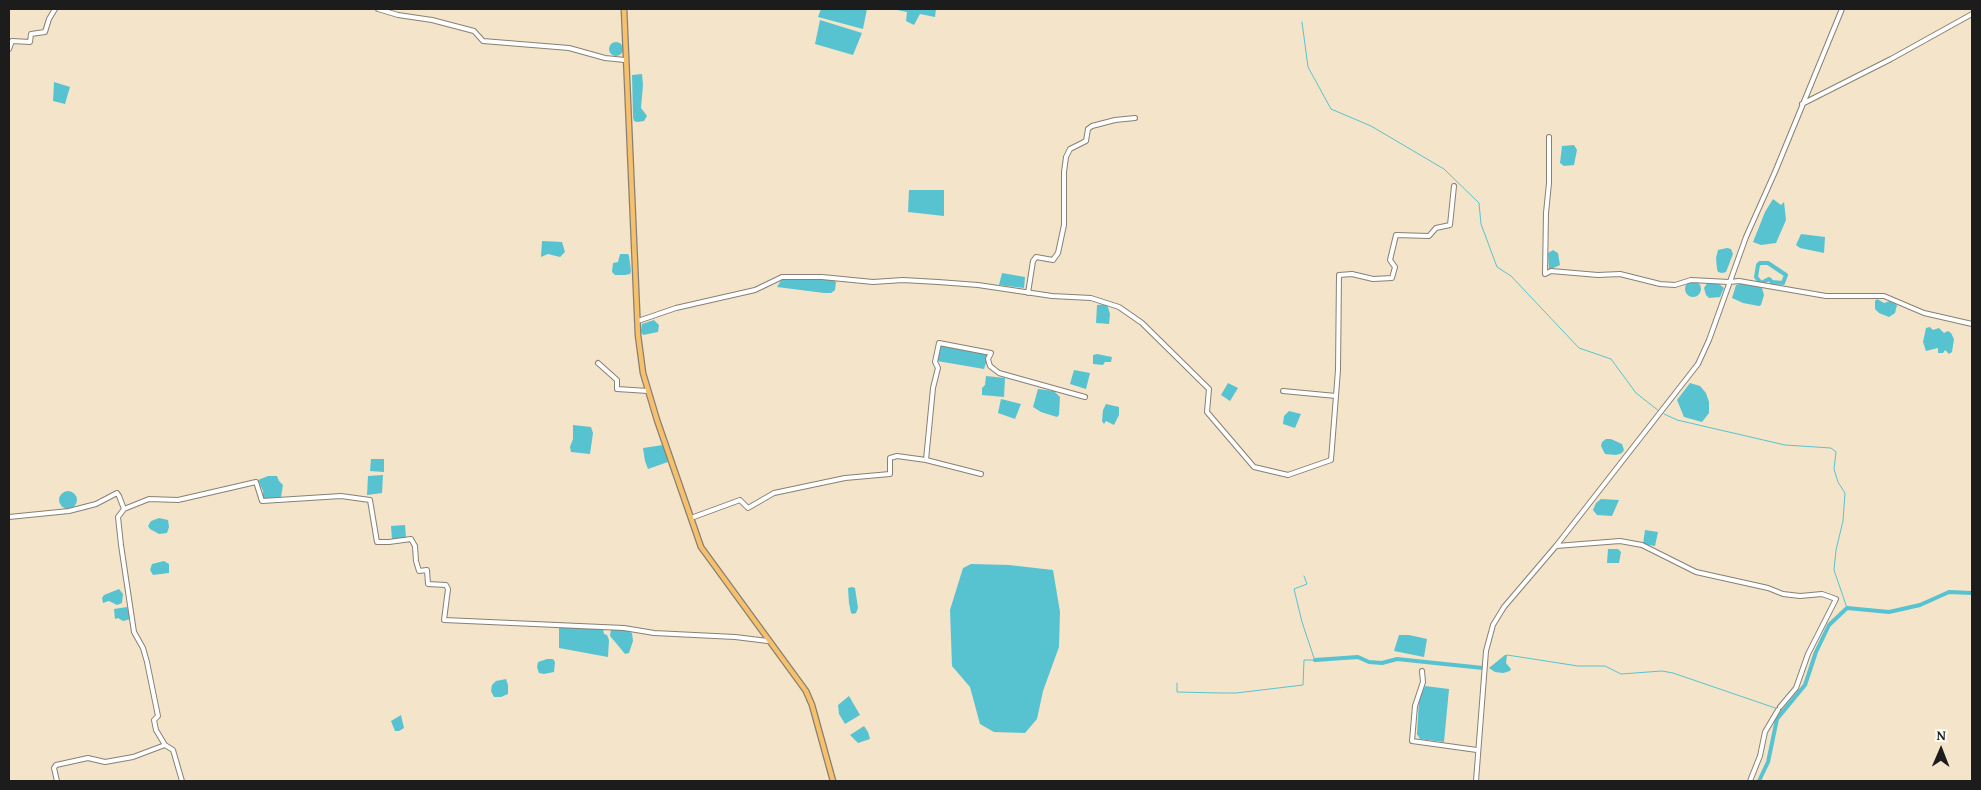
<!DOCTYPE html>
<html>
<head>
<meta charset="utf-8">
<style>
  body { margin:0 }
  #map { position:relative; width:1981px; height:790px; overflow:hidden; background:#f3e4ca; font-family:"Gentium Book Plus",serif }
  canvas { display:block }
  .frame { position:absolute; inset:0; border:10px solid #1c1c1c; pointer-events:none }
  .north { position:absolute; left:1916px; top:725px; width:50px; height:50px; -webkit-text-stroke:4px #fdfcf7; paint-order:stroke; rotate:1deg; font-size:14px; font-weight:700; line-height:20px; text-align:center; color:#1c1c1c }
  .north::after { content:''; display:block; margin:auto; width:18px; height:22px; background:#1c1c1c; clip-path:polygon(50% 0,100% 100%,50% 72%,0 100%) }
</style>
</head>
<body>
<div id="map">
<canvas width="1981" height="790"></canvas>
<div class="frame"></div>
<div class="north">N</div>
</div>
<script>
const g = document.querySelector('canvas').getContext('2d');
g.lineJoin = 'round';
function fillPath(path, color) { g.fillStyle = color; g.fill(path, 'evenodd'); }
const shape = rows => new Path2D(rows.map(r => 'M' + r).join(''));
function strokePath(path, color, width, dash) { g.strokeStyle = color; g.lineWidth = width; g.lineCap = dash ? 'butt' : 'round'; g.setLineDash(dash || []); g.stroke(path); }
const water = shape([
  [821,9,867,9,863,29,818,17],
  [892,9,936,9,935,17,920,14,914,25,906,21,907,12],
  [820,20,862,33,853,55,815,44],
  '609 49a7 7 0 1 1 14 0a7 7 0 1 1-14 0Z',
  [642,74,643,85,641,108,647,116,644,121,637,122,634,121,633,117,632,75],
  [54,82,70,87,65,104,53,101],
  [1574,145,1577,150,1574,165,1564,166,1560,163,1562,146],
  [909,190,944,190,944,216,908,212],
  [1773,199,1781,205,1784,202,1786,220,1776,243,1761,245,1753,242,1765,212],
  [1801,234,1825,237,1824,253,1800,248,1796,245],
  [542,241,562,242,565,252,560,257,548,254,541,257],
  [1727,248,1731,249,1733,254,1726,272,1722,273,1718,272,1717,269,1716,258,1718,250],
  [1553,250,1558,253,1560,265,1549,270,1548,253],
  [620,254,628,254,629,256,631,271,630,274,625,275,615,275,612,272,613,263,618,262],
  [1002,273,1025,277,1024,288,999,285],
  [797,278,833,280,836,282,835,290,831,293,824,293,777,287,782,279],
  '1685 289a8 8 0 1 1 16 0a8 8 0 1 1-16 0Z',
  [1708,282,1719,284,1724,288,1720,297,1709,298,1706,295,1704,288],
  [1744,283,1762,288,1764,295,1761,305,1759,306,1743,303,1732,298,1736,285],
  [1877,299,1884,303,1890,301,1897,305,1895,313,1889,317,1879,313,1875,309,1875,301],
  [1107,304,1110,314,1109,324,1096,323,1097,305],
  [654,320,659,325,658,332,643,335,641,332,642,324],
  [1930,327,1933,330,1939,328,1944,333,1948,331,1951,333,1954,339,1952,352,1949,354,1945,350,1943,353,1938,353,1938,348,1926,351,1923,342,1926,328],
  [941,345,989,354,984,369,937,361],
  [1097,354,1112,357,1111,362,1105,362,1103,365,1093,364,1093,355],
  [1074,370,1090,373,1086,389,1070,384],
  [986,376,1005,378,1004,397,982,395,982,388,985,385],
  [1228,383,1238,388,1230,401,1221,395],
  [1690,383,1700,386,1706,393,1709,402,1709,413,1702,422,1684,417,1677,400],
  [1038,389,1054,391,1060,397,1059,415,1057,417,1041,412,1033,407],
  [1001,399,1021,404,1015,419,998,413],
  [1106,404,1119,407,1119,415,1114,425,1106,421,1104,424,1102,421,1103,410],
  [1289,411,1301,414,1295,428,1283,424,1284,416],
  [573,425,591,427,593,433,590,454,571,452,570,447,573,439],
  [1606,439,1611,439,1622,444,1624,450,1622,453,1616,455,1605,454,1601,446,1602,442],
  [663,445,668,462,648,469,645,461,643,448],
  [371,459,384,459,384,472,370,471],
  [383,475,382,493,367,495,368,476],
  [268,476,277,476,279,481,283,485,281,497,263,499,263,491,258,480],
  '59 500a9 9 0 1 1 18 0a9 9 0 1 1-18 0Z',
  [1601,499,1619,500,1612,516,1597,515,1593,510,1596,503],
  [159,518,168,520,169,527,167,533,159,534,150,529,148,526,151,521],
  [405,525,406,537,392,540,391,526],
  [1645,530,1658,532,1655,546,1643,544],
  [1608,549,1618,549,1621,552,1619,563,1607,563],
  [164,561,169,564,169,573,153,575,150,570,152,564],
  [971,564,1009,565,1053,570,1060,612,1059,647,1043,691,1037,719,1025,733,994,732,980,724,970,687,952,666,950,610,963,568],
  [852,587,855,588,858,608,856,613,853,614,851,613,849,603,848,588],
  [119,589,123,594,122,603,117,605,109,601,103,603,102,598,104,595],
  [127,607,131,619,123,621,118,618,115,619,114,609],
  [559,626,603,629,604,634,607,635,609,640,608,657,559,648],
  [611,629,626,630,632,633,633,641,629,653,625,654,616,643,610,636],
  [1399,635,1409,635,1427,639,1424,657,1394,651],
  [1505,655,1507,655,1506,663,1511,669,1510,671,1503,673,1495,672,1489,668],
  [547,659,553,659,555,662,554,672,544,674,539,673,537,667,538,662],
  [506,679,508,685,508,694,501,697,494,697,491,691,492,685,496,681],
  [1425,686,1449,689,1444,742,1420,739,1417,734,1419,700],
  [849,696,860,715,845,724,839,714,838,705],
  [401,715,404,728,399,731,395,731,391,721],
  [864,726,868,732,870,739,858,743,850,735]
]);
const stream = shape([
  [1302,22,1308,67,1331,109,1371,126,1444,169,1479,203,1481,224,1497,267,1511,276,1579,348,1611,359,1636,393,1659,411],
  [1664,414,1677,420,1785,445,1831,448,1836,452,1834,469,1838,482,1845,493,1843,521,1836,550,1834,570,1847,608],
  [1304,576,1307,584,1294,589,1302,622,1314,658,1318,661],
  [1507,655,1578,666,1605,666,1621,674,1662,671,1673,673,1784,711],
  [1177,683,1177,692,1221,693,1236,693,1303,685,1304,660,1315,660]
]);
const canal = shape([
  [1760,263,1768,263,1786,275,1783,283,1772,282,1769,279,1761,283,1756,277,1758,265,1760,263],
  [1315,660,1358,657,1369,662,1382,663,1397,659,1483,668],
  [1759,781,1768,762,1777,719,1805,685,1816,652,1829,625,1847,608,1889,612,1920,605,1949,592,1972,593]
]);
const minor = shape([
  [378,9,398,15,432,20,474,31,483,41,569,48,605,58,625,60],
  [9,49,12,41,30,42,31,34,45,32,49,19,55,9],
  [1802,104,1891,59,1972,14],
  [1549,137,1549,183,1546,213,1545,274,1551,271,1598,275,1620,274,1660,284,1675,285,1691,280,1729,282,1739,281,1826,296,1884,296,1924,313,1972,324],
  [1028,293,1033,261,1036,257,1053,260,1058,253,1064,225,1064,172,1066,157,1070,149,1086,141,1088,129,1092,126,1115,120,1135,118],
  [638,321,676,308,755,290,782,277,822,277,873,282,903,280,938,282,978,285,1052,296,1091,298,1119,307,1142,323,1209,389,1207,412,1254,467,1288,475,1331,460,1338,370,1339,275,1352,274,1373,279,1392,278,1395,267,1390,260,1396,235,1429,236,1436,228,1450,225,1454,186],
  [598,363,617,380,617,389,648,391],
  [1283,391,1336,396],
  [926,460,981,474],
  [124,509,149,499,178,500,256,482,262,501,341,496,370,500,377,542,389,542,411,539,415,546,416,561,419,571,427,570,428,584,446,585,448,589,444,620,624,628,654,633,735,637,768,641],
  [9,517,69,511,96,504,117,493,119,496,124,509,118,517,121,545,134,632,143,648,147,662,158,716,154,720,156,730,165,745,173,750,182,781],
  [691,518,740,500,748,508,774,493,845,478,890,474,890,458,897,456,926,460,933,388,938,368,935,362,939,343,991,353,988,359,990,366,999,373,1085,397],
  [1556,546,1620,541,1642,545,1696,572,1768,588,1783,594,1800,596,1822,594,1836,599,1808,654,1796,688,1780,707],
  [1422,671,1423,682,1415,706,1412,741,1477,750],
  [57,781,54,768,56,765,88,758,105,762,133,757,165,745],
  [1476,781,1486,651,1493,625,1504,607,1556,546,1698,364,1709,340,1746,237,1775,172,1842,9],
  [1750,781,1760,756,1765,732,1778,710]
]);
const major = shape([
  [624,9,638,335,643,373,657,420,701,547,806,691,812,705,833,781]
]);
fillPath(water, '#57c3d0');
strokePath(stream, '#57c3d0', 1);
strokePath(canal, '#57c3d0', 4);
strokePath(minor, '#888073', 6);
strokePath(major, '#888073', 7);
strokePath(minor, '#fff', 4);
strokePath(major, '#f7c06c', 4.5);
</script>
</body>
</html>
